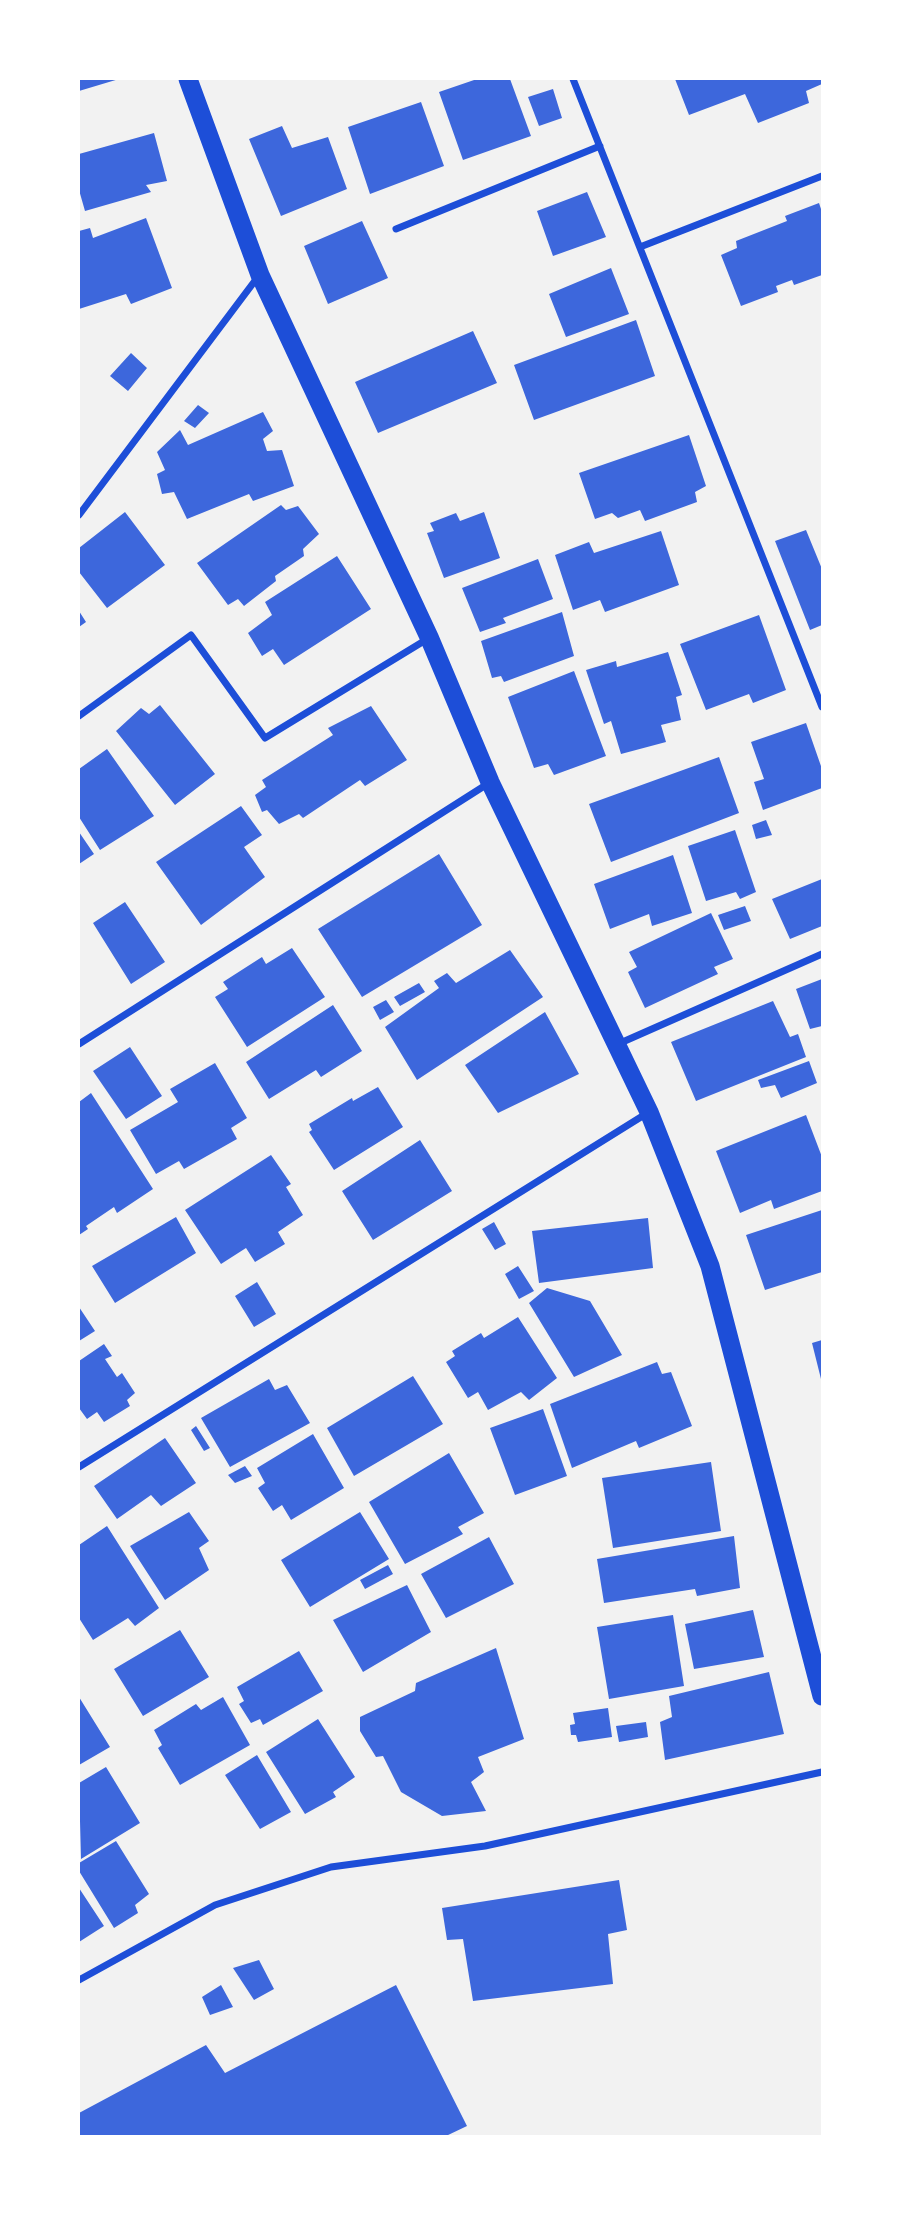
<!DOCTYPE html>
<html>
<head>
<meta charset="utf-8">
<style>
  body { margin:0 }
  #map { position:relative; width:901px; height:2215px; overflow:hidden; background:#f2f2f2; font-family:Signika,sans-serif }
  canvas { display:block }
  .frame { position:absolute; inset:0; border:80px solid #fff; pointer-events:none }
</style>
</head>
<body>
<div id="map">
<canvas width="901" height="2215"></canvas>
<div class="frame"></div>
</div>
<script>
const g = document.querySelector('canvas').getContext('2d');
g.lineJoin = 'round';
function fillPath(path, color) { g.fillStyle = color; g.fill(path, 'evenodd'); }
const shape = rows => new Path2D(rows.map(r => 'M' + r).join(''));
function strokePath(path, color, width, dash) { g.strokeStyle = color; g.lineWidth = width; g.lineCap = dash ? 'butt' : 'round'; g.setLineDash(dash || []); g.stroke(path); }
const building = shape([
  [79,79,119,79,79,91],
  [477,79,510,79,531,136,463,160,439,92],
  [675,79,822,79,822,84,806,91,809,103,758,123,745,94,689,115],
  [553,89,562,118,539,126,528,97],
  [421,102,444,166,370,194,348,127],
  [282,126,292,148,328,137,347,189,281,216,249,139],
  [154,133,167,181,146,185,151,192,85,211,79,190,79,154],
  [587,192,606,237,553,256,537,211],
  [819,203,822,212,822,275,794,285,792,280,776,286,778,292,741,306,721,255,737,248,736,241,787,221,785,216],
  [146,218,172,288,131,304,126,294,79,309,79,231,90,228,93,238],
  [362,221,388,278,328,304,304,246],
  [611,268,629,314,566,337,549,294],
  [636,320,655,376,534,420,514,365],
  [473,331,497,383,378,433,355,382],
  [131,353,147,368,128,391,110,376],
  [198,405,209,413,195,428,184,421],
  [263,412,273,431,263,439,267,451,282,450,294,486,253,501,249,494,187,519,174,492,162,494,157,474,165,470,157,452,180,430,188,445],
  [689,435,706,486,695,492,697,502,645,521,640,510,618,518,612,513,595,519,579,473],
  [281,505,286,510,298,506,319,534,303,549,304,556,275,576,276,581,244,606,238,599,228,605,197,563],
  [125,512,165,565,107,608,79,572,79,548],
  [484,512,500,558,444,578,427,533,434,531,430,523,456,513,460,521],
  [806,530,822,569,822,625,810,630,775,541],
  [661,531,679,585,605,612,600,600,573,610,555,555,589,542,594,553],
  [337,556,371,609,284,665,273,649,262,656,248,633,272,615,265,602],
  [538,559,553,599,503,618,506,623,480,632,462,588],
  [79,611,86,622,79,627],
  [562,612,574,656,504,682,501,676,492,678,481,641],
  [759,615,786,690,753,703,749,694,706,710,680,644],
  [668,652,682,695,676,697,681,720,661,725,666,742,621,754,611,721,604,724,586,670,616,661,617,667],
  [574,671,606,756,554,775,548,764,534,768,508,697],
  [160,705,215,774,175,805,116,731,141,708,149,714],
  [371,706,407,760,365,786,360,780,303,818,299,814,279,824,267,810,262,812,255,795,266,787,262,780,333,735,328,728],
  [806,723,822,769,822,788,763,810,754,782,764,779,751,742],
  [107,749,154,816,100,850,79,817,79,769],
  [719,757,739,813,611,862,589,804],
  [241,806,262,835,244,847,265,877,201,925,156,862],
  [766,820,772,835,756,839,752,825],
  [735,830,756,892,740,899,736,892,706,901,688,846],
  [79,832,94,854,79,864],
  [439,854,482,925,362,997,318,929],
  [673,855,692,913,652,926,649,914,610,929,594,884],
  [822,879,822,926,790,939,772,899],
  [125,902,165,962,131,984,93,923],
  [745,906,751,921,724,930,718,915],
  [711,913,733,959,714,967,718,974,645,1008,628,972,637,967,629,952],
  [292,948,325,997,247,1047,215,997,228,989,223,982,262,957,266,964],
  [510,950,543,997,417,1080,385,1027,439,988,434,981,447,973,456,983],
  [822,979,822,1026,810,1029,796,989],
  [419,983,425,992,400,1006,394,997],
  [386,1000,394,1012,380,1020,373,1007],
  [773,1001,790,1037,798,1034,806,1057,696,1101,671,1042],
  [333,1005,362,1051,321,1077,316,1070,269,1099,246,1062],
  [545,1012,579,1074,498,1113,465,1065],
  [130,1047,162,1096,126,1119,93,1071],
  [809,1061,817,1083,781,1098,775,1085,761,1088,758,1080],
  [215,1063,247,1118,231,1128,237,1139,184,1169,179,1161,156,1174,130,1130,178,1102,170,1089],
  [378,1087,403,1127,334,1170,309,1132,312,1130,309,1124,352,1098,353,1101],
  [91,1093,153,1189,117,1213,114,1207,86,1226,88,1229,79,1235,79,1102],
  [806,1115,822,1157,822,1191,774,1209,771,1200,740,1213,716,1151],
  [420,1140,452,1191,373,1240,342,1191],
  [271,1155,291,1184,286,1187,303,1215,278,1232,285,1244,255,1262,246,1248,221,1264,185,1210],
  [822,1210,822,1272,765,1290,746,1235],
  [176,1217,196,1253,115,1303,92,1266],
  [648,1218,653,1268,539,1283,532,1231],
  [494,1222,506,1244,495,1250,482,1229],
  [518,1266,534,1291,519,1299,505,1274],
  [257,1282,276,1314,254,1327,235,1296],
  [547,1288,590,1301,622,1355,574,1377,529,1303],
  [79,1307,95,1331,79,1341],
  [518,1317,557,1378,529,1400,521,1392,488,1410,478,1392,468,1398,446,1362,455,1356,452,1351,481,1333,484,1338],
  [822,1340,822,1378,821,1379,812,1343],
  [104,1344,112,1356,105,1359,117,1377,122,1373,135,1393,127,1400,130,1406,104,1422,97,1412,87,1419,79,1408,79,1361],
  [657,1362,662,1374,671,1372,692,1426,639,1448,636,1441,572,1468,550,1404],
  [413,1376,443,1424,354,1476,327,1428],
  [269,1379,275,1390,287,1385,310,1423,230,1467,201,1418],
  [543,1409,567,1476,515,1495,490,1428],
  [196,1426,210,1448,204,1451,191,1430],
  [313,1434,344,1488,291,1520,282,1505,273,1511,258,1488,265,1483,257,1468],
  [165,1438,196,1483,161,1506,151,1495,117,1519,94,1486],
  [449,1453,484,1513,458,1527,463,1534,405,1564,369,1502],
  [711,1462,721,1531,613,1548,602,1478],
  [245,1466,252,1476,235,1483,228,1475],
  [189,1512,209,1541,199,1548,209,1570,165,1600,130,1546],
  [360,1512,389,1559,310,1607,281,1560],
  [107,1526,159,1608,135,1626,128,1618,93,1640,79,1618,79,1545],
  [734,1536,740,1588,697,1596,695,1589,604,1603,597,1559],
  [489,1537,514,1584,446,1618,421,1574],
  [388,1565,393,1574,365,1589,360,1580],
  [407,1585,431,1632,363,1672,333,1620],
  [753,1610,764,1657,694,1669,685,1624],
  [673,1615,684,1686,609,1699,597,1627],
  [180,1630,209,1677,143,1716,114,1669],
  [496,1648,524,1739,478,1757,484,1772,471,1782,486,1811,442,1816,401,1792,383,1756,376,1757,360,1731,360,1717,415,1691,416,1683],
  [299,1651,323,1691,263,1725,260,1719,251,1723,239,1704,244,1701,237,1687],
  [769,1672,784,1734,665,1760,660,1722,672,1717,669,1696],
  [79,1697,110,1747,79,1765],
  [223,1697,250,1745,180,1785,158,1748,162,1745,154,1730,196,1704,201,1710],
  [608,1708,612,1737,578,1742,576,1735,571,1735,570,1725,575,1724,573,1713],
  [318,1719,355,1777,333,1792,336,1797,305,1814,266,1752],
  [646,1722,648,1737,619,1742,616,1726],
  [257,1755,291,1812,260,1829,225,1775],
  [106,1767,140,1823,81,1859,79,1783],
  [116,1841,149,1894,135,1905,138,1913,114,1928,79,1871,79,1863],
  [619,1880,627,1930,608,1934,613,1984,473,2001,463,1939,447,1940,442,1908],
  [79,1888,104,1926,79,1942],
  [259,1960,274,1989,254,2000,233,1968],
  [221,1985,233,2007,210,2015,202,1997],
  [396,1985,467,2126,446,2136,79,2136,79,2113,206,2045,225,2073]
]);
const minor = shape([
  [573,79,822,707],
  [396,229,600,146],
  [640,247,822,176],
  [79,515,257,278],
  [79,716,191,635,265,738,429,638],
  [79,1044,489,783],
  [618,1044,822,954],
  [79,1467,649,1112],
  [79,1980,215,1905,331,1867,485,1846,822,1772]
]);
const trunk = shape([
  [188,79,260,275,429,637,490,782,649,1112,710,1266,822,1696]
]);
fillPath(building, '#3d67dc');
strokePath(minor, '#1d4ed8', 7);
strokePath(trunk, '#1d4ed8', 19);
</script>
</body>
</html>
